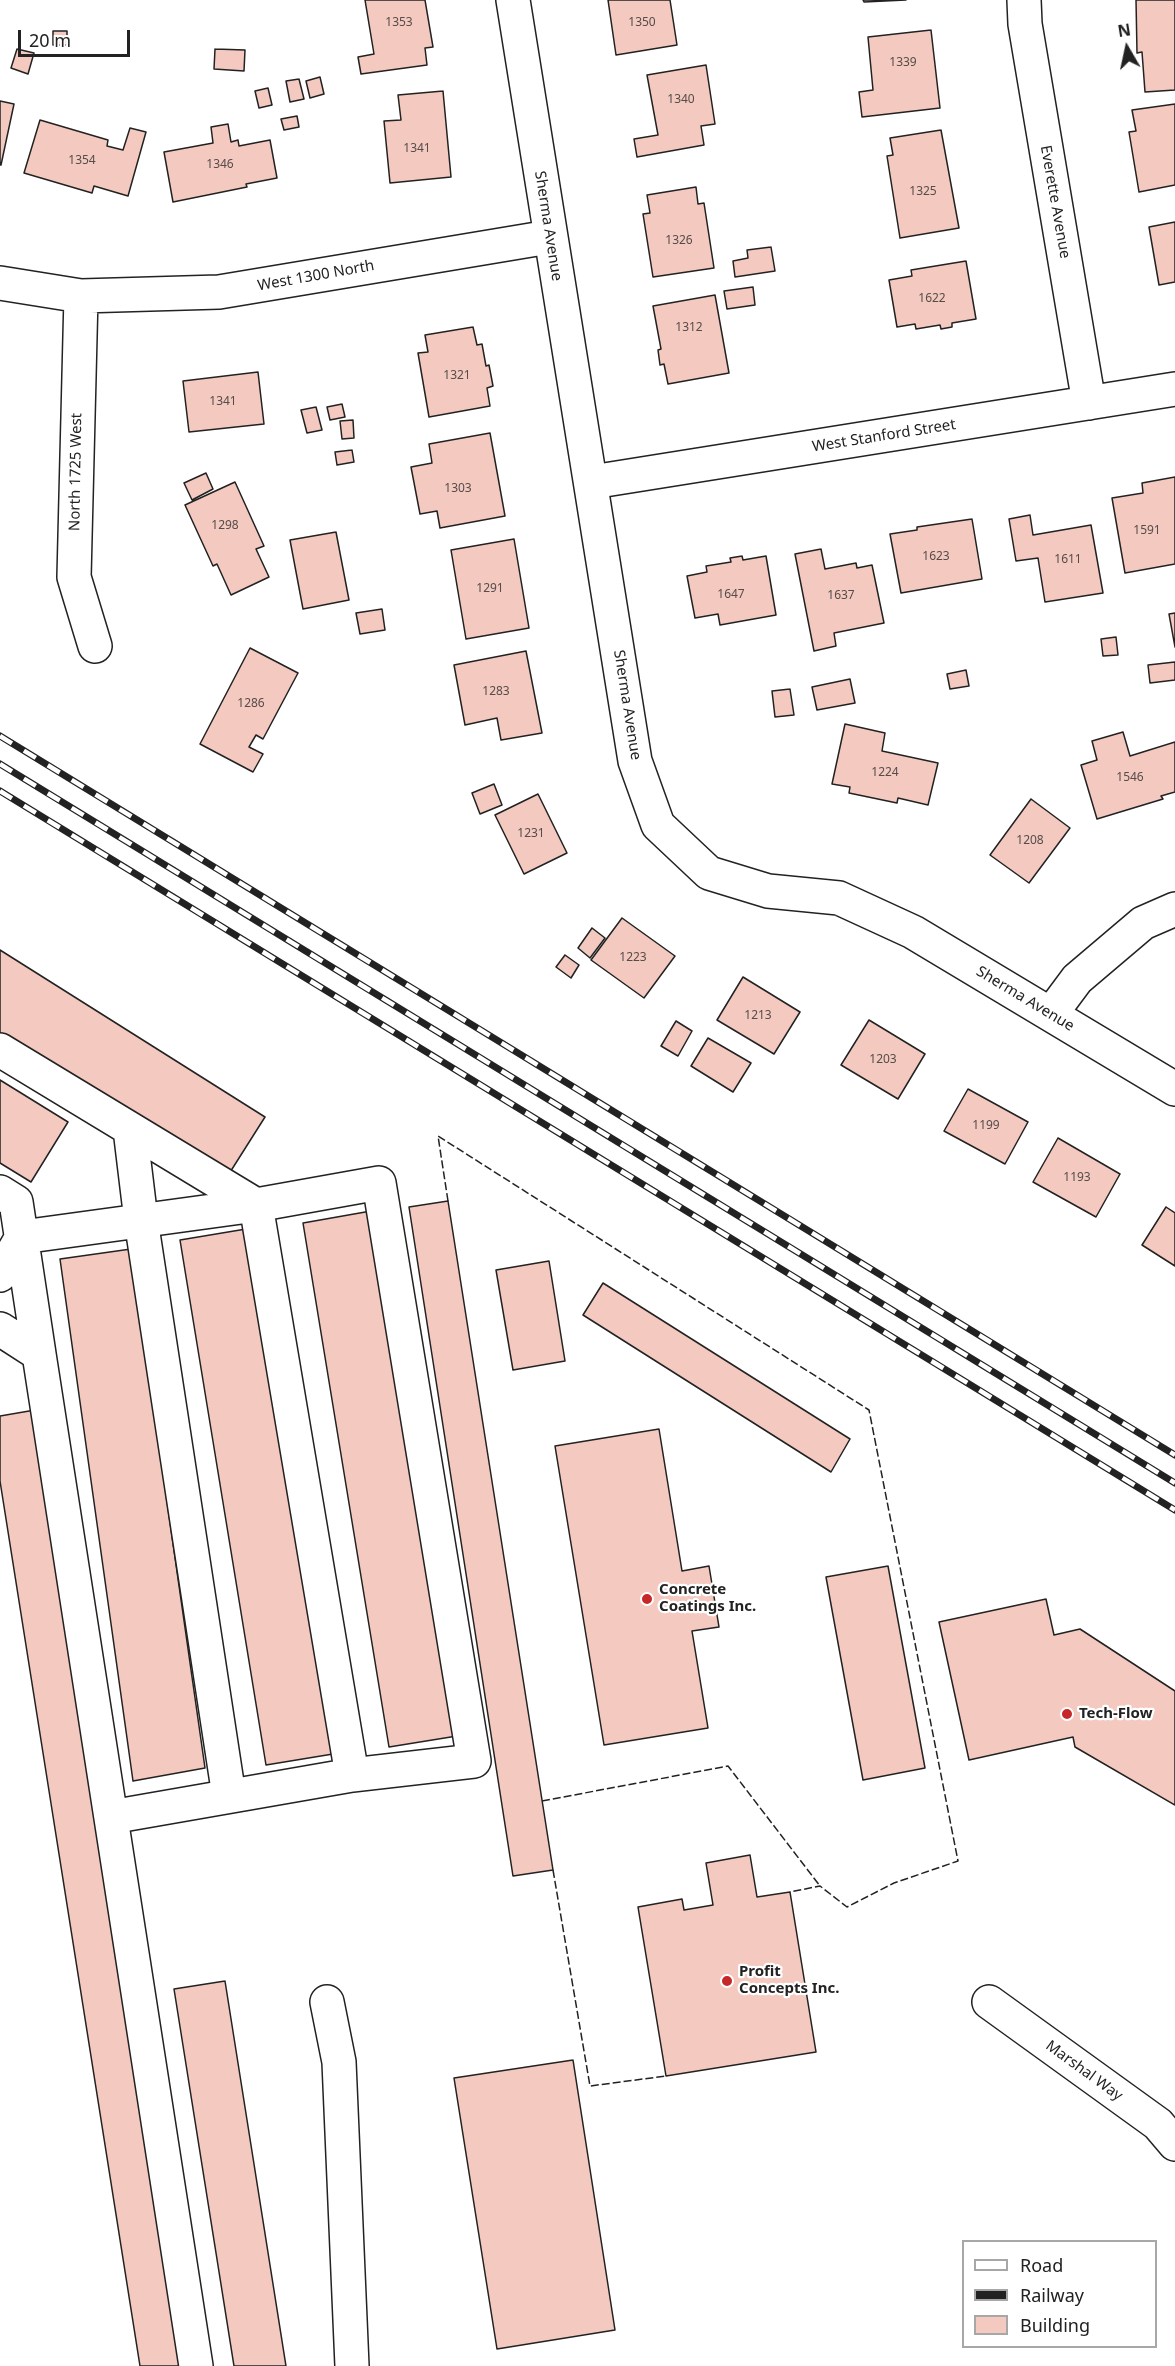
<!DOCTYPE html>
<html>
<head>
<meta charset="utf-8">
<style>
  body { margin:0 }
  #map { position:relative; width:1175px; height:2366px; overflow:hidden; background:#fff; font-family:"Noto Sans",sans-serif }
  canvas { display:block }
  .legend { position:absolute; left:962px; top:2240px; width:195px; height:108px; box-sizing:border-box; background:#fff; border:2px solid #a7a7a7; margin:0; padding:8px 10px; list-style:none; font-size:18px; color:#222 }
  .legend li { display:flex; align-items:center; gap:12px; height:30px }
  .legend b { width:30px; border:2px solid #a7a7a7 }
  .north { position:absolute; left:1097px; top:18px; width:60px; height:60px; -webkit-text-stroke:4px #fff; paint-order:stroke; rotate:351deg; font-size:16px; font-weight:700; line-height:24px; text-align:center; color:#222 }
  .north::after { content:''; display:block; margin:auto; width:21px; height:27px; background:#222; clip-path:polygon(50% 0,100% 100%,50% 72%,0 100%) }
  .scale { position:absolute; left:18px; top:30px; width:112px; height:27px; box-sizing:border-box; border:3px solid #222; border-top:0; padding-left:8px; font-size:18px; line-height:21px; white-space:nowrap; color:#222; -webkit-text-stroke:4px #fff; paint-order:stroke }
</style>
</head>
<body>
<div id="map">
<canvas width="1175" height="2366"></canvas>
<ul class="legend">
<li><b style="height:8px;background:#fff"></b>Road</li>
<li><b style="height:8px;background:#222"></b>Railway</li>
<li><b style="height:16px;background:#f3c9c0"></b>Building</li>
</ul>
<div class="north">N</div>
<div class="scale">20 m</div>
</div>
<script>
const g = document.querySelector('canvas').getContext('2d');
g.lineJoin = 'round';
function fillPath(path, color) { g.fillStyle = color; g.fill(path, 'evenodd'); }
const shape = rows => new Path2D(rows.map(r => 'M' + r).join(''));
function strokePath(path, color, width, dash) { g.strokeStyle = color; g.lineWidth = width; g.lineCap = dash ? 'butt' : 'round'; g.setLineDash(dash || []); g.stroke(path); }
function write(font, color, halo, rows, align = 'center') {
  g.font = font + ' "Noto Sans",sans-serif'; g.lineWidth = 4.5; g.setLineDash([]); g.textBaseline = 'middle'; g.strokeStyle = halo; g.fillStyle = color; for (const [text, x, y, turn = 0] of rows) {
    g.save(); g.translate(x, y); g.rotate((+turn || 0) * Math.PI / 180); g.textAlign = isNaN(turn) ? turn : align; if (halo) g.strokeText(text, 0, 0); g.fillText(text, 0, 0); g.restore();
  }
}
const building = shape([
  [365,0,425,0,433,47,425,48,427,65,361,74,358,57,374,54,365,0],
  [608,0,670,0,677,45,616,55,608,0],
  [863,0,906,0,864,2,863,0],
  [1136,0,1175,0,1175,90,1145,92,1142,52,1137,53,1136,0],
  [931,30,940,108,862,117,859,92,873,90,868,37,931,30],
  [53,31,67,31,67,45,53,45,53,31],
  [17,49,34,53,28,74,11,68,17,49],
  [215,49,245,50,244,71,214,69,215,49],
  [706,65,715,124,701,126,704,145,637,157,634,139,658,135,647,75,706,65],
  [320,77,324,94,310,98,306,81,320,77],
  [299,79,304,99,290,102,286,81,299,79],
  [268,88,272,105,259,108,255,91,268,88],
  [443,91,451,177,390,183,384,121,401,120,398,95,443,91],
  [0,101,14,104,1,165,0,165,0,101],
  [1175,104,1175,185,1139,192,1129,132,1136,131,1132,110,1175,104],
  [297,116,299,127,284,130,281,119,297,116],
  [40,120,108,140,107,146,123,150,130,128,146,132,128,196,94,186,92,193,24,173,40,120],
  [228,124,231,142,238,140,239,146,270,140,277,178,246,184,247,187,173,202,164,152,213,143,211,127,228,124],
  [941,130,959,228,900,238,887,156,893,155,890,138,941,130],
  [696,187,698,204,704,203,714,268,653,277,643,214,650,213,647,195,696,187],
  [1175,222,1175,282,1159,285,1149,227,1175,222],
  [771,247,775,271,735,277,733,261,748,258,747,250,771,247],
  [966,261,976,319,952,323,952,327,941,329,940,325,916,329,915,324,897,327,889,280,912,276,911,270,966,261],
  [753,287,755,305,727,309,724,291,753,287],
  [715,295,729,373,668,384,664,364,660,365,658,350,661,349,653,306,715,295],
  [473,327,477,345,482,344,486,366,489,365,493,386,487,388,490,406,429,417,418,353,428,352,425,335,473,327],
  [258,372,264,424,189,432,183,381,258,372],
  [342,404,345,417,330,420,327,407,342,404],
  [316,407,322,430,307,433,301,410,316,407],
  [353,420,354,438,342,439,340,421,353,420],
  [490,433,505,516,440,528,437,511,420,514,411,467,432,463,429,444,490,433],
  [352,450,354,462,337,465,335,452,352,450],
  [206,473,213,489,192,500,184,483,206,473],
  [1175,477,1175,564,1125,573,1112,498,1143,493,1142,483,1175,477],
  [235,482,264,546,256,549,269,577,231,595,217,564,213,566,185,505,235,482],
  [1030,515,1033,535,1091,525,1103,593,1045,602,1038,558,1016,561,1009,519,1030,515],
  [972,519,982,579,901,593,890,534,917,530,917,527,972,519],
  [336,532,349,600,303,609,290,540,336,532],
  [514,539,529,628,466,639,451,550,514,539],
  [821,549,825,569,856,563,857,568,872,565,884,623,834,633,836,646,814,651,795,554,821,549],
  [742,556,743,560,766,556,776,615,720,625,718,614,695,618,687,576,707,572,706,566,731,562,730,558,742,556],
  [382,609,385,630,360,634,356,613,382,609],
  [1175,613,1175,647,1169,614,1175,613],
  [1116,637,1118,655,1103,656,1101,639,1116,637],
  [250,648,298,673,263,739,256,735,249,747,263,754,253,772,200,744,250,648],
  [526,651,542,733,501,740,497,718,465,725,454,665,526,651],
  [1175,662,1175,680,1150,683,1148,665,1175,662],
  [966,670,969,686,950,689,947,674,966,670],
  [850,679,855,703,817,710,812,687,850,679],
  [790,689,794,715,775,717,772,691,790,689],
  [845,724,885,733,882,751,938,763,928,805,898,798,897,803,849,793,850,787,832,784,845,724],
  [1123,732,1130,756,1175,742,1175,792,1161,796,1163,799,1097,819,1081,765,1097,760,1092,741,1123,732],
  [494,784,502,805,480,814,472,793,494,784],
  [538,794,567,853,524,874,495,815,538,794],
  [1031,799,1070,828,1029,883,990,855,1031,799],
  [622,918,675,956,644,998,591,960,622,918],
  [592,928,605,938,590,958,578,948,592,928],
  [0,950,265,1117,227,1177,0,1034,0,950],
  [565,955,579,965,571,978,556,967,565,955],
  [743,977,800,1012,774,1054,717,1020,743,977],
  [869,1020,925,1054,898,1099,841,1065,869,1020],
  [676,1021,692,1031,678,1056,661,1046,676,1021],
  [708,1038,751,1063,733,1092,691,1066,708,1038],
  [0,1080,68,1122,31,1182,0,1163,0,1080],
  [968,1089,1028,1122,1005,1164,944,1131,968,1089],
  [1058,1138,1120,1174,1096,1217,1033,1182,1058,1138],
  [448,1201,553,1870,513,1876,409,1207,448,1201],
  [1166,1207,1175,1213,1175,1266,1142,1245,1166,1207],
  [371,1211,457,1736,389,1747,303,1223,371,1211],
  [246,1229,333,1754,266,1765,180,1240,246,1229],
  [131,1249,205,1768,133,1781,60,1259,131,1249],
  [549,1261,565,1361,513,1370,496,1270,549,1261],
  [603,1283,850,1439,831,1472,583,1315,603,1283],
  [35,1410,187,2366,140,2366,0,1481,0,1416,35,1410],
  [659,1429,682,1571,709,1566,719,1627,692,1631,708,1728,604,1745,555,1446,659,1429],
  [888,1566,925,1768,863,1780,826,1577,888,1566],
  [1046,1599,1054,1635,1080,1629,1175,1691,1175,1805,1075,1747,1073,1737,969,1760,939,1622,1046,1599],
  [750,1855,757,1897,790,1892,816,2052,666,2076,638,1907,682,1899,684,1910,713,1905,706,1863,750,1855],
  [225,1981,286,2366,234,2366,174,1989,225,1981],
  [573,2060,615,2330,497,2349,454,2078,573,2060]
]);
const minor = shape([
  [513,0,635,761,658,825,709,873,768,891,839,898,913,932,1175,1089],
  [1024,0,1025,24,1089,403],
  [0,283,81,296,219,292,549,237],
  [81,296,74,577,95,646],
  [592,482,1175,389],
  [1051,1014,1077,979,1143,923,1175,909],
  [0,1050,256,1205,352,1775],
  [130,1129,141,1220,229,1796],
  [0,1192,16,1202,39,1354],
  [0,1275,22,1237,256,1205,379,1183,474,1761,352,1775,111,1817],
  [0,1329,39,1354,196,2366],
  [327,2002,339,2062,352,2366],
  [989,2002,1158,2124,1175,2144]
]);
const rail = shape([
  [0,736,1175,1455],
  [0,764,1175,1483],
  [0,791,1175,1510]
]);
const fence = shape([
  [448,1201,438,1136,869,1410,958,1861,894,1883,847,1907,820,1886,790,1892],
  [542,1801,728,1766,820,1886],
  [553,1870,590,2086,666,2076]
]);
const markers = [
  [647,1599,6,"#c62828"],
  [1067,1714,6,"#c62828"],
  [727,1981,6,"#c62828"]
];
const numberNames = [
  ["1353",399,23],
  ["1350",642,23],
  ["1339",903,63],
  ["1340",681,100],
  ["1341",417,149],
  ["1354",82,161],
  ["1346",220,165],
  ["1325",923,192],
  ["1326",679,241],
  ["1622",932,299],
  ["1312",689,328],
  ["1321",457,376],
  ["1341",223,402],
  ["1303",458,489],
  ["1298",225,526],
  ["1591",1147,531],
  ["1623",936,557],
  ["1611",1068,560],
  ["1291",490,589],
  ["1647",731,595],
  ["1637",841,596],
  ["1283",496,692],
  ["1286",251,704],
  ["1224",885,773],
  ["1546",1130,778],
  ["1231",531,834],
  ["1208",1030,841],
  ["1223",633,958],
  ["1213",758,1016],
  ["1203",883,1060],
  ["1199",986,1126],
  ["1193",1077,1178]
];
const streetNames = [
  ["Everette Avenue",1055,202,80],
  ["Sherma Avenue",548,226,81],
  ["West 1300 North",316,276,-10],
  ["West Stanford Street",884,436,-9],
  ["North 1725 West",76,472,-89],
  ["Sherma Avenue",627,705,81],
  ["Sherma Avenue",1025,999,31],
  ["Marshal Way",1084,2071,36]
];
const poiNames = [
  ["Concrete",659,1590],
  ["Coatings Inc.",659,1607],
  ["Tech-Flow",1079,1714],
  ["Profit",739,1972],
  ["Concepts Inc.",739,1989]
];
fillPath(building, '#f3c9c0');
strokePath(building, '#222', 1.5);
strokePath(minor, '#222', 36);
strokePath(minor, '#fff', 33);
strokePath(rail, '#222', 7);
strokePath(rail, '#fff', 4.5, [14]);
strokePath(fence, '#222', 1.5, [8, 3]);
for (const [x, y, r, color] of markers) { const dot = new Path2D(); dot.arc(x, y, r, 0, 2 * Math.PI); g.fillStyle = color; g.fill(dot); strokePath(dot, '#fff', 2); }
write('12px', '#564c4a', null, numberNames);
write('15px', '#222', '#fff', streetNames);
write('bold 15px', '#222', '#fff', poiNames, 'left');
</script>
</body>
</html>
